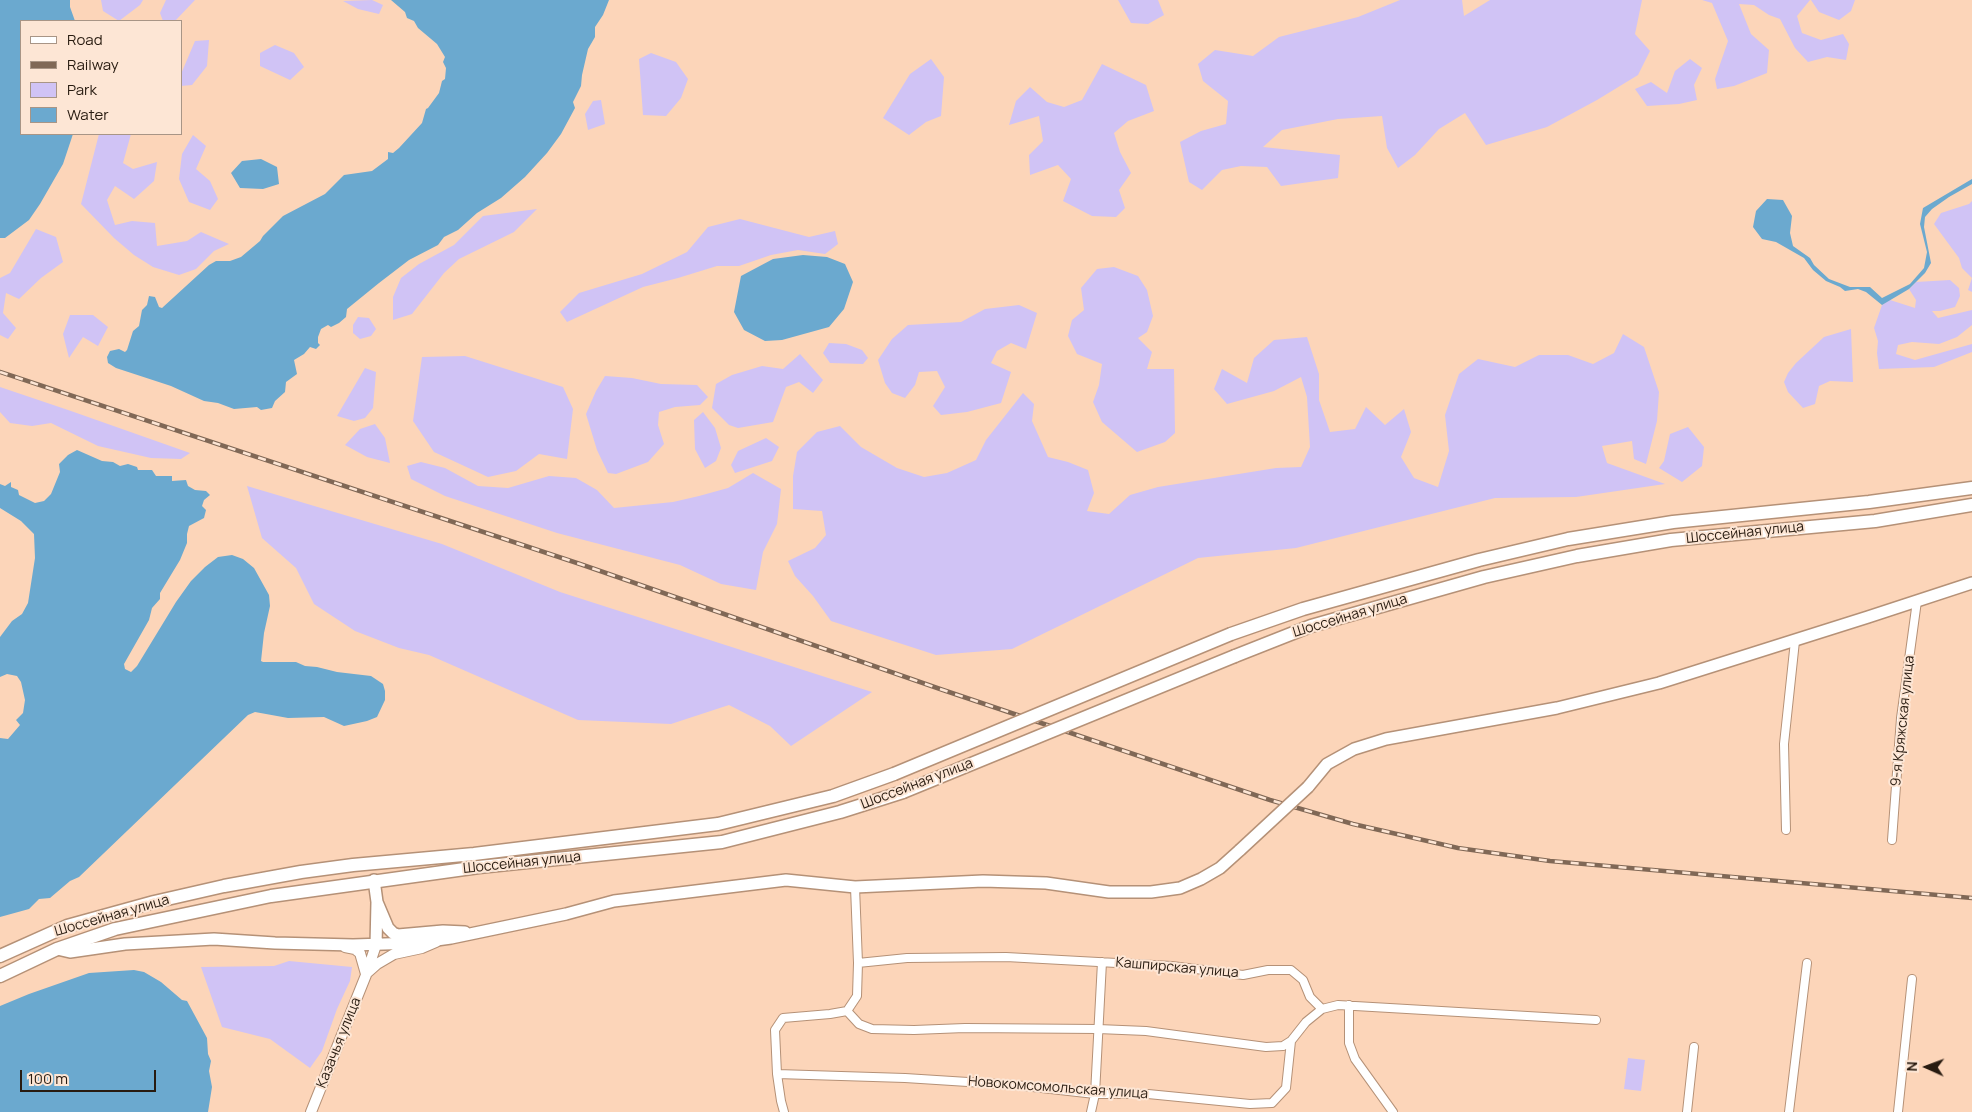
<!DOCTYPE html>
<html>
<head>
<meta charset="utf-8">
<style>
  body { margin:0 }
  #map { position:relative; width:1972px; height:1112px; overflow:hidden; background:#fcd5b9; font-family:Manrope,sans-serif }
  canvas { display:block }
  .legend { position:absolute; left:20px; top:20px; width:162px; height:115px; box-sizing:border-box; background:#fde6d5; border:1px solid #a89586; margin:0; padding:6px 9px; list-style:none; font-size:15px; color:#281b10 }
  .legend li { display:flex; align-items:center; gap:10px; height:25px }
  .legend b { width:25px; border:1px solid #a89586 }
  .north { position:absolute; left:1902px; top:1042px; width:50px; height:50px; -webkit-text-stroke:4px #fde6d5; paint-order:stroke; rotate:272deg; font-size:14px; font-weight:700; line-height:20px; text-align:center; color:#281b10 }
  .north::after { content:''; display:block; margin:auto; width:18px; height:22px; background:#281b10; clip-path:polygon(50% 0,100% 100%,50% 72%,0 100%) }
  .scale { position:absolute; left:20px; top:1070px; width:136px; height:22px; box-sizing:border-box; border:2px solid #281b10; border-top:0; padding-left:6px; font-size:15px; line-height:18px; white-space:nowrap; color:#281b10; -webkit-text-stroke:4px #fde6d5; paint-order:stroke }
</style>
</head>
<body>
<div id="map">
<canvas width="1972" height="1112"></canvas>
<ul class="legend">
<li><b style="height:6px;background:#fff"></b>Road</li>
<li><b style="height:6px;background:#806856"></b>Railway</li>
<li><b style="height:14px;background:#d0c3f5"></b>Park</li>
<li><b style="height:14px;background:#6ba9cf"></b>Water</li>
</ul>
<div class="north">N</div>
<div class="scale">100 m</div>
</div>
<script>
const g = document.querySelector('canvas').getContext('2d');
g.lineJoin = 'round';
function fillPath(path, color) { g.fillStyle = color; g.fill(path, 'evenodd'); }
const shape = rows => new Path2D(rows.map(r => 'M' + r).join(''));
function strokePath(path, color, width, dash) { g.strokeStyle = color; g.lineWidth = width; g.lineCap = dash ? 'butt' : 'round'; g.setLineDash(dash || []); g.stroke(path); }
function write(font, color, halo, rows, align = 'center') {
  g.font = font + ' Manrope,sans-serif'; g.lineWidth = 4; g.setLineDash([]); g.textBaseline = 'middle'; g.strokeStyle = halo; g.fillStyle = color; for (const [text, x, y, turn = 0] of rows) {
    g.save(); g.translate(x, y); g.rotate((+turn || 0) * Math.PI / 180); g.textAlign = isNaN(turn) ? turn : align; if (halo) g.strokeText(text, 0, 0); g.fillText(text, 0, 0); g.restore();
  }
}
const green = shape([
  [101,0,143,0,140,5,119,21,103,11],
  [166,0,195,0,175,21,163,21,160,13],
  [372,0,383,5,379,14,358,9,343,1],
  [1118,0,1158,0,1164,15,1148,24,1131,23],
  [1400,0,1462,0,1464,16,1490,0,1642,0,1635,34,1650,51,1638,75,1597,100,1547,127,1486,145,1465,113,1439,129,1415,155,1398,168,1387,148,1382,116,1338,119,1282,130,1263,147,1340,155,1338,178,1281,186,1267,167,1241,166,1222,170,1202,190,1189,182,1180,142,1201,131,1226,124,1228,101,1203,81,1198,64,1215,50,1253,56,1279,37,1358,17],
  [1702,0,1810,0,1797,16,1802,33,1821,40,1843,34,1849,44,1846,60,1827,57,1808,62,1795,48,1780,19,1769,15,1754,5,1739,4,1751,34,1769,50,1767,73,1734,86,1717,89,1715,79,1728,41,1712,3],
  [1811,0,1855,0,1851,11,1839,20,1819,12],
  [209,40,207,66,192,85,181,86,181,74,195,41],
  [275,45,294,53,304,67,290,80,260,66,260,53],
  [651,53,676,62,688,79,681,98,666,116,643,115,639,59],
  [931,59,944,77,941,116,926,122,909,135,883,118,910,74],
  [1690,59,1702,68,1694,85,1697,100,1679,104,1647,106,1635,89,1651,82,1667,93,1675,71],
  [1102,64,1146,85,1154,111,1128,121,1114,133,1120,152,1131,173,1119,190,1125,208,1116,217,1092,216,1063,201,1071,179,1058,165,1030,175,1029,155,1043,141,1039,116,1009,125,1016,101,1030,87,1047,102,1064,107,1082,100],
  [601,100,605,124,588,130,585,114,593,101],
  [99,134,131,134,123,163,133,169,157,162,154,181,134,199,115,186,107,200,115,225,132,221,155,223,157,246,187,241,201,232,229,244,214,251,196,269,179,275,153,267,134,255,114,238,81,204],
  [193,135,206,146,196,169,210,181,218,199,210,210,189,202,179,179,182,154],
  [1972,201,1972,292,1968,290,1972,278,1962,268,1959,258,1934,224,1941,213,1969,204],
  [537,209,514,232,459,259,444,273,412,314,393,320,393,297,401,278,419,264,454,245,483,216],
  [740,219,809,237,835,231,838,244,825,254,798,250,771,255,739,266,717,266,678,278,643,287,567,322,560,312,579,293,642,274,687,252,708,227],
  [36,229,56,237,63,262,41,278,19,299,6,293,3,313,16,328,8,339,0,335,0,278,10,273],
  [1114,267,1138,276,1147,290,1153,316,1147,332,1138,338,1152,352,1147,369,1174,369,1175,433,1165,442,1137,452,1102,422,1093,402,1099,385,1102,364,1077,354,1068,336,1072,320,1084,310,1081,288,1097,269],
  [1950,280,1959,288,1960,296,1955,307,1940,311,1932,311,1938,318,1972,310,1972,325,1957,337,1939,344,1912,342,1898,345,1896,354,1915,360,1972,344,1972,352,1934,367,1879,369,1877,353,1878,341,1874,328,1882,305,1890,300,1915,308,1916,300,1909,289,1916,282],
  [1019,305,1037,313,1026,349,1011,343,997,351,991,363,1011,372,1001,403,967,412,941,415,933,406,945,387,937,371,919,372,915,385,905,398,892,393,885,383,878,360,892,339,908,325,961,322,985,309],
  [70,315,93,315,108,327,98,346,83,337,69,358,63,334],
  [358,317,369,318,376,329,371,336,360,339,353,333,353,325],
  [1851,329,1853,382,1830,381,1819,386,1815,404,1803,408,1788,392,1784,382,1788,373,1796,363,1824,337],
  [1623,334,1644,347,1659,392,1657,421,1646,464,1634,459,1632,441,1602,446,1607,463,1665,484,1576,497,1495,498,1296,548,1198,558,1012,649,936,655,831,621,813,596,795,576,788,561,815,548,826,535,822,511,793,509,793,476,797,452,817,432,840,426,861,447,897,468,924,477,947,473,976,460,986,440,1023,393,1034,404,1032,421,1048,457,1068,462,1088,470,1094,493,1087,511,1109,514,1130,495,1158,487,1276,468,1301,467,1310,447,1307,397,1301,377,1274,391,1227,404,1214,389,1222,369,1247,383,1254,358,1274,340,1307,337,1319,374,1319,400,1330,432,1355,429,1366,407,1385,425,1404,409,1411,432,1401,457,1414,478,1438,487,1449,451,1445,415,1459,374,1478,359,1515,367,1539,355,1568,355,1593,364,1614,353],
  [829,343,846,344,862,350,868,358,863,364,830,363,823,353],
  [800,354,823,380,813,393,799,382,786,387,773,422,738,428,729,425,712,408,716,384,732,375,762,366,783,369],
  [465,356,563,387,573,409,567,459,539,454,516,471,488,477,434,452,413,421,422,357],
  [365,368,376,372,373,408,365,418,354,421,337,416],
  [605,376,632,378,661,384,697,385,708,397,700,405,675,407,659,412,658,425,664,444,648,462,616,474,608,473,597,450,586,414,596,391],
  [0,387,71,411,190,453,181,459,151,458,98,446,51,423,32,426,10,423,0,412],
  [703,412,715,428,721,448,716,461,705,468,695,449,694,420],
  [375,424,385,438,390,463,367,457,345,445,360,429],
  [1688,427,1704,447,1702,466,1682,482,1659,468,1664,461,1670,434],
  [766,438,779,447,772,461,735,473,731,465,738,451],
  [421,462,445,468,478,486,508,488,549,476,576,478,597,490,614,508,673,502,699,496,728,488,753,473,781,489,777,524,763,552,756,590,721,584,680,565,557,533,445,496,411,479,407,466],
  [247,486,442,544,560,592,872,692,791,746,770,726,729,705,671,724,578,720,429,655,399,648,355,631,314,604,296,568,262,538],
  [289,961,352,967,350,981,337,1009,322,1051,310,1068,270,1039,222,1027,201,967,274,966],
  [1628,1058,1645,1060,1641,1091,1624,1089]
]);
const water = shape([
  [0,0,70,0,70,7,75,21,21,21,21,134,73,134,63,164,40,204,29,220,5,238,0,238],
  [391,0,609,0,603,15,595,27,595,37,588,49,582,75,581,86,573,102,575,108,561,134,547,153,525,177,501,198,477,213,458,230,444,237,438,245,409,260,379,283,347,309,346,317,339,323,331,327,328,325,321,329,318,337,318,343,320,345,316,349,310,347,304,354,294,360,297,374,286,382,285,392,275,401,272,408,261,410,257,407,234,409,218,403,204,401,171,386,116,368,108,363,107,357,110,351,119,349,125,352,127,350,133,331,139,326,142,310,147,305,149,296,155,297,159,307,162,308,209,265,216,261,230,261,241,257,260,241,263,236,283,216,325,194,344,175,372,171,388,159,388,152,393,153,399,148,422,123,426,109,428,108,439,93,442,81,445,79,446,68,443,62,445,57,437,44,418,28,414,21,407,18,405,12],
  [261,159,277,167,279,184,263,189,240,188,231,173,242,161],
  [1972,179,1972,184,1949,197,1932,209,1925,217,1924,227,1931,263,1925,273,1909,289,1882,305,1866,292,1858,289,1845,291,1840,287,1826,281,1813,270,1804,258,1776,242,1762,239,1753,227,1756,211,1767,199,1783,200,1792,216,1790,233,1793,246,1810,258,1814,265,1829,279,1850,287,1870,287,1882,298,1910,284,1924,268,1927,252,1920,224,1923,208],
  [803,255,827,257,845,264,853,282,844,309,829,327,782,340,765,341,744,330,734,312,741,276,773,259],
  [77,450,102,461,113,462,120,466,128,464,137,467,138,470,152,470,156,476,172,476,172,481,186,480,188,486,195,490,206,491,210,495,204,500,202,506,206,510,204,518,189,526,187,534,187,543,180,560,160,593,160,599,152,608,149,620,124,664,125,669,131,672,137,666,176,602,191,581,205,567,218,557,232,555,243,559,254,568,269,595,270,606,264,633,261,661,263,662,296,662,305,666,317,667,337,672,371,676,383,684,385,691,385,700,377,717,367,721,344,726,324,717,288,718,255,712,248,715,79,877,70,881,50,898,39,899,29,909,0,917,0,738,8,739,20,725,16,720,23,713,25,700,21,682,17,676,7,674,0,677,0,637,12,621,22,614,28,603,35,558,34,534,21,521,0,508,0,484,5,486,11,482,11,487,18,490,19,495,35,503,44,501,51,494,60,472,59,464,68,455],
  [134,970,144,972,161,982,182,1000,187,1001,200,1025,207,1038,208,1054,211,1061,209,1071,212,1087,208,1112,0,1112,0,1006,29,994,89,973]
]);
const minor = shape([
  [1786,830,1784,744,1795,641],
  [1892,840,1901,718,1917,601],
  [858,963,907,958,1006,957,1172,966,1243,975,1268,970,1291,970,1303,980,1310,997,1322,1009],
  [1349,1005,1349,1043,1355,1059,1393,1112],
  [847,1011,859,1024,872,1029,914,1030,965,1028,1098,1029,1146,1031,1266,1047,1283,1046,1291,1041,1306,1022,1322,1009,1338,1005,1596,1020],
  [777,1074,905,1078,1015,1085,1095,1094,1148,1094,1250,1104,1272,1103,1286,1088,1291,1041],
  [784,1112,781,1101,777,1074,775,1030,783,1018,830,1014,847,1011,857,996,858,963,855,887],
  [1091,1112,1095,1094,1102,962],
  [1687,1112,1694,1047],
  [1789,1112,1807,963],
  [1898,1112,1912,979]
]);
const tertiary = shape([
  [345,947,355,949,360,953,366,974],
  [368,972,377,964,394,954,422,948,436,942],
  [311,1112,366,975,376,945]
]);
const secondary = shape([
  [1308,787,1327,764,1354,749,1386,739,1557,708,1659,683,1868,617,1972,583],
  [374,880,377,902,376,945],
  [377,902,388,928,393,933,398,935,443,931,465,932],
  [57,949,70,952,125,944,214,939,275,943,353,945,415,943,451,938,566,914,614,901,786,880,855,887,983,881,1046,883,1109,892,1151,892,1180,888,1201,879,1220,868,1240,850]
]);
const primary = shape([
  [1231,634,1303,609,1479,560,1568,539,1673,522,1869,502,1972,488],
  [1235,656,1311,626,1484,577,1577,556,1671,540,1875,521,1972,505],
  [0,956,67,926,154,902,224,886,301,872,353,865,474,854,718,824,833,796,894,774],
  [0,976,57,949,115,929,271,896,479,867,722,842,840,812,903,792]
]);
const rail = shape([
  [0,372,580,564,943,690,1270,800,1353,824,1458,848,1550,861,1972,898]
]);
const secondaryBridge = shape([
  [1240,850,1308,787]
]);
const primaryBridge = shape([
  [894,774,1231,634],
  [903,792,1235,656]
]);
const streetNames = [
  ["Шоссейная улица",1745,533,-6],
  ["Шоссейная улица",1350,616,-17],
  ["9-я Кряжская улица",1903,721,-84],
  ["Шоссейная улица",917,784,-21],
  ["Шоссейная улица",522,863,-6],
  ["Шоссейная улица",112,916,-16],
  ["Кашпирская улица",1177,968,5],
  ["Казачья улица",339,1043,-68],
  ["Новокомсомольская улица",1058,1088,4]
];
fillPath(green, '#d0c3f5');
fillPath(water, '#6ba9cf');
strokePath(minor, '#b59177', 10);
strokePath(tertiary, '#b59177', 12);
strokePath(secondary, '#b59177', 14);
strokePath(primary, '#b59177', 15);
strokePath(minor, '#fff', 8);
strokePath(tertiary, '#fff', 10);
strokePath(secondary, '#fff', 11);
strokePath(primary, '#fff', 12);
strokePath(rail, '#806856', 4.5);
strokePath(rail, '#fde6d5', 2.5, [8]);
strokePath(secondaryBridge, '#b59177', 14, []);
strokePath(primaryBridge, '#b59177', 15, []);
strokePath(secondaryBridge, '#fff', 11);
strokePath(primaryBridge, '#fff', 12);
write('14px', '#281b10', '#fde6d5', streetNames);
</script>
</body>
</html>
